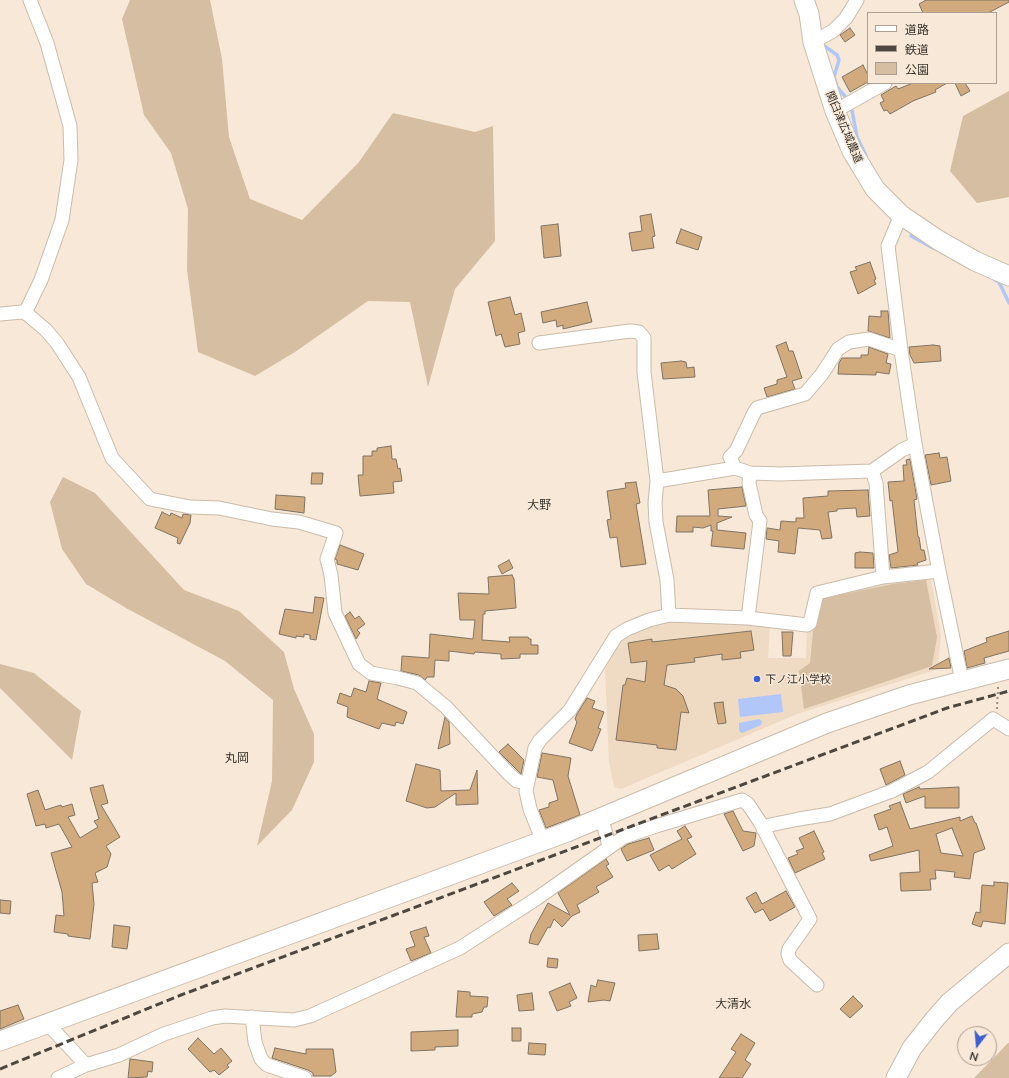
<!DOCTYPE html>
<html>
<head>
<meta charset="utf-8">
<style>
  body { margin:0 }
  #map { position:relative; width:1009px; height:1078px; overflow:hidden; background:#f7e8d7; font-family:Lato,"Noto Sans JP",sans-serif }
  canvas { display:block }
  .legend { position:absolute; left:867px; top:12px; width:130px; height:72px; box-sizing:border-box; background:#f7e8d7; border:1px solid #aba093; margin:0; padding:5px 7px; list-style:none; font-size:12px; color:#38332c }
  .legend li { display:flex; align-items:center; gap:8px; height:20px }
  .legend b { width:20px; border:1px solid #aba093 }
  .north { position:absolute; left:957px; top:1026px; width:40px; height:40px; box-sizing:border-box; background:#f7e8d7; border:1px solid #aba093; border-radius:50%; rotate:196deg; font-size:11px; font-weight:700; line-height:16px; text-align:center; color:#38332c }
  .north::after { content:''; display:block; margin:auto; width:14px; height:18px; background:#3d5fd1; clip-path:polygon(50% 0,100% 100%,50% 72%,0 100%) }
</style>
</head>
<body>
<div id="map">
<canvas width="1009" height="1078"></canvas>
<ul class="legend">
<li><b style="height:5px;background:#fff"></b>道路</li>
<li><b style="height:5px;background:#4d473f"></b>鉄道</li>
<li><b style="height:11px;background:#d6bea2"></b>公園</li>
</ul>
<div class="north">N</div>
</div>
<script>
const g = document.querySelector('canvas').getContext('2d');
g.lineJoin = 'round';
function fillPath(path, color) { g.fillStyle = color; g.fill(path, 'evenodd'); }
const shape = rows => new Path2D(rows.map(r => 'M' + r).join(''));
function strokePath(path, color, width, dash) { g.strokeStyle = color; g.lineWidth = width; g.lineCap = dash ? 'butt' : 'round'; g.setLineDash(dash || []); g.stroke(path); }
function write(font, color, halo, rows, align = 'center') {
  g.font = font + ' Lato,"Noto Sans JP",sans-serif'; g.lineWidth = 3; g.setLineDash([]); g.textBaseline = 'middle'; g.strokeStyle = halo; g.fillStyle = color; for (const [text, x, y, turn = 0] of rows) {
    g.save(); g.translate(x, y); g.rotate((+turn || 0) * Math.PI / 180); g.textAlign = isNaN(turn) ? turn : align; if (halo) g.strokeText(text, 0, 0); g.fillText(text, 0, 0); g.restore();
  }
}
const built = shape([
  [930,574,941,635,938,669,797,714,621,789,614,787,609,762,605,670,622,636,644,626,681,618,770,624,768,658,806,658,807,628,823,595]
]);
const green = shape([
  [130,0,210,0,222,59,229,137,250,199,302,220,359,162,393,113,475,132,493,126,495,241,455,289,428,387,410,302,368,301,295,352,255,376,198,352,187,270,188,209,171,153,144,115,122,19],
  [1009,91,1009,197,977,203,950,171,963,116],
  [63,477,95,493,184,590,239,611,284,652,294,689,314,734,314,762,292,810,257,846,272,781,273,700,225,661,126,608,86,584,62,549,50,502],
  [926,580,937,637,932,666,804,709,799,671,810,663,813,631,820,603,824,598,893,584],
  [0,664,34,673,81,711,72,760,0,688],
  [1008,1043,1009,1043,1009,1078,974,1078]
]);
const water = shape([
  [781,694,783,712,740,717,738,699],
  [759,719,762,721,761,725,742,733,739,731,739,723]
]);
const stream = shape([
  [823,45,837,55,839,60,834,77,837,87,848,100],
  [851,105,857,137,866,156],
  [911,236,933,248],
  [995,280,999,282,1009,303]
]);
const building = shape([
  [926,0,1009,0,1009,2,988,13,923,13,919,4,926,0],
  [850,28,855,35,845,42,840,35,850,28],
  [863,65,868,75,868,82,850,92,842,77,863,65],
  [913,83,947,83,935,90,936,92,913,101,890,114,887,110,884,111,880,103,884,101,881,95,896,86,898,89,913,83],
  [955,83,965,83,970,91,961,96,955,83],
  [651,214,655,236,652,237,654,248,632,251,629,233,642,231,640,216,651,214],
  [558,224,561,256,544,258,541,226,558,224],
  [681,229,702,237,698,250,676,243,681,229],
  [870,262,876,279,874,280,876,284,858,294,850,272,857,270,855,267,870,262],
  [510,297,515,315,521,313,525,331,518,333,520,344,505,347,501,334,496,336,488,302,510,297],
  [587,302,592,322,563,329,563,325,557,327,556,320,543,323,541,312,587,302],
  [881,311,888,311,890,338,868,331,869,316,881,317,881,311],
  [786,342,789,351,793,351,802,378,792,381,795,389,767,397,764,388,777,384,777,380,787,377,776,346,786,342],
  [933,345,940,346,941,361,914,363,910,355,909,347,933,345],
  [869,347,888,354,886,363,891,364,889,374,876,372,876,375,838,374,839,363,842,358,861,358,861,355,868,355,869,347],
  [681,361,686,362,687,368,694,367,695,377,663,379,661,363,681,361],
  [391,446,392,459,396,459,398,469,400,468,402,481,393,482,394,493,360,496,358,475,363,475,363,456,372,456,372,451,377,451,377,448,391,446],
  [939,453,940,458,947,457,951,481,931,485,925,455,939,453],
  [910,459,917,499,914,500,918,537,919,537,921,550,924,550,926,560,917,563,918,565,891,568,889,555,898,552,892,500,890,501,888,482,904,481,903,465,907,465,906,460,910,459],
  [312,473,323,473,322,484,311,484,312,473],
  [636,482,640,503,636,504,646,564,621,567,617,537,610,538,607,520,611,519,607,491,626,488,625,483,636,482],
  [742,487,746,506,718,509,718,516,732,517,717,523,717,530,746,533,744,549,711,546,713,531,711,531,711,525,703,528,693,527,693,532,676,532,677,516,710,516,708,490,742,487],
  [868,490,870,516,857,517,856,508,837,509,837,511,828,512,832,538,822,539,820,530,798,528,795,554,778,552,779,541,766,539,767,528,780,530,781,521,796,522,796,518,804,518,803,498,828,496,828,491,868,490],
  [276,495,305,497,304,513,275,509,276,495],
  [162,512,170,516,171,513,182,518,183,514,191,515,190,523,180,544,177,543,178,538,155,528,162,512],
  [340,545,364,554,358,570,337,564,337,560,335,559,340,545],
  [860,552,873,553,874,568,855,568,855,553,860,552],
  [509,560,513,568,502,574,498,566,509,560],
  [512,575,514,579,516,608,485,611,485,614,483,614,482,640,510,642,509,637,528,637,529,639,531,639,531,645,538,645,538,654,520,654,520,658,501,659,501,654,475,652,474,654,449,651,449,661,435,660,434,677,427,677,425,680,419,675,401,671,402,656,429,658,430,634,473,639,475,620,460,620,458,593,489,594,488,577,512,575],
  [315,597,324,598,316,640,310,639,310,635,304,634,304,637,296,636,296,638,279,634,285,609,313,613,315,597],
  [350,612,355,619,359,616,365,624,357,630,360,633,356,639,345,616,350,612],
  [751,631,754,650,740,652,741,658,722,660,722,654,694,658,695,662,667,665,664,685,676,689,683,696,689,713,681,712,676,750,657,748,657,745,616,740,623,685,625,685,627,678,645,682,647,661,631,663,628,643,652,639,652,642,751,631],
  [1009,631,1009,651,984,658,985,663,967,668,964,651,987,642,986,638,1009,631],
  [782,632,793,632,791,656,783,656,782,632],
  [949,658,951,668,929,669,949,658],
  [369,681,381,683,377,699,407,712,403,724,396,722,395,726,382,723,379,729,347,717,348,707,337,703,340,693,351,697,354,688,366,692,369,681],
  [587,698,595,701,592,708,604,712,598,728,601,729,592,751,569,743,577,722,575,719,577,714,587,698],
  [723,702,726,723,718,724,714,703,723,702],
  [445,717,449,722,450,744,438,749,445,717],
  [508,744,524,760,521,774,499,752,508,744],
  [542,753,571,758,568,776,580,815,546,828,539,810,549,807,549,803,558,800,553,780,537,777,542,753],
  [900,761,905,775,886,785,880,769,900,761],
  [416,764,440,770,441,791,470,790,477,770,478,804,456,805,456,793,435,807,427,808,406,801,416,764],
  [103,785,108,803,101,805,120,837,106,846,111,854,107,867,95,873,98,882,92,883,94,904,90,939,68,936,68,934,54,932,56,915,64,916,62,892,51,853,72,847,59,824,46,828,45,824,36,826,27,794,38,790,45,810,61,805,62,807,72,804,75,815,68,817,80,838,98,827,94,821,99,819,90,788,103,785],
  [919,787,920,789,959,787,959,808,925,808,925,796,906,803,903,794,919,787],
  [900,802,910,829,960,817,960,821,972,816,975,823,976,823,985,849,974,853,970,879,954,877,955,872,935,870,936,879,930,879,931,890,901,891,900,873,920,872,919,850,871,861,869,855,893,846,887,827,879,830,874,815,891,809,889,806,900,802],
  [952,828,963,856,941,853,936,834,952,828],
  [733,811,743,831,756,833,754,846,743,851,724,814,733,811],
  [685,826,692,837,687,839,696,854,672,869,669,865,659,871,650,855,682,839,677,831,685,826],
  [814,831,824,852,822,853,825,859,795,873,788,858,798,854,796,851,804,848,799,838,814,831],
  [649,838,654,850,627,861,621,849,628,844,649,838],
  [606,859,609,864,606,866,613,877,596,887,599,892,577,905,580,912,572,916,562,927,554,919,550,928,548,927,538,945,529,943,531,934,548,903,570,915,558,893,606,859],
  [994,882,1008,883,1005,924,983,921,981,927,972,924,976,912,980,913,982,885,994,886,994,882],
  [512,883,519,891,507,899,512,905,494,916,484,902,512,883],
  [786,891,795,907,770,921,763,909,755,913,746,898,756,892,762,904,786,891],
  [0,900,11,901,10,914,0,913,0,900],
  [114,925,130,927,127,949,112,947,114,925],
  [426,927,429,936,424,937,431,953,411,961,406,949,415,946,410,932,426,927],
  [657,934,659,949,639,951,638,935,657,934],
  [548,958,558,959,557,968,547,967,548,958],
  [598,980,615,983,610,1001,604,1000,588,1002,591,985,596,987,598,980],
  [570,983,577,998,569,1002,571,1006,557,1011,549,992,570,983],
  [458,991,470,992,470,996,488,997,487,1007,484,1007,482,1012,472,1014,472,1017,456,1017,458,991],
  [532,993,534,1010,519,1011,517,995,532,993],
  [853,996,863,1006,850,1018,840,1009,853,996],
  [18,1005,24,1019,0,1029,0,1011,18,1005],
  [512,1028,521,1028,521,1041,512,1041,512,1028],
  [458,1030,458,1046,435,1047,435,1050,411,1051,411,1032,458,1030],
  [741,1034,755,1043,745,1060,751,1064,742,1078,719,1078,736,1052,731,1049,741,1034],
  [198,1038,214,1054,221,1048,232,1061,227,1065,229,1067,219,1075,214,1070,210,1072,188,1049,198,1038],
  [529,1043,546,1044,545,1055,528,1054,529,1043],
  [275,1048,306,1054,306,1049,333,1049,336,1072,331,1076,313,1076,313,1073,308,1070,272,1058,275,1048],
  [130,1059,153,1062,152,1072,148,1071,147,1077,128,1078,130,1059]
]);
const path = shape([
  [997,709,998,687]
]);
const street = shape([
  [813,42,833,31,846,18,857,0],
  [835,111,885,83],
  [901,215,888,246,901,350,915,444,939,571,962,681],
  [25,313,41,280,62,220,71,160,70,126,47,43,30,0],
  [0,314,22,312,27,314,46,330,57,343,79,377,112,458,150,499,190,507,219,508,272,519,299,522,336,533,327,559,331,575,335,613,359,664,371,673,398,678,417,683,446,707,509,774,517,781,527,783],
  [539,343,630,331,639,332,644,338,644,372,657,481,655,503,656,522,667,580,669,615],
  [735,468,730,457,736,451,754,413,757,408,805,394,822,374,838,349,849,342,869,339,901,350],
  [872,471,876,483,883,577],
  [657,481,735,468,750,473,780,474,872,471,902,450,915,444],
  [748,618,760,521,756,515,749,483,750,473],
  [602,819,609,846],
  [763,829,770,825,799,819,830,814,892,791,928,772,993,719,1009,729],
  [543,842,530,809,526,791,535,748,540,740,570,710,616,636,627,629,649,620,669,615,748,618,807,625,810,623,817,593,883,577,939,571],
  [252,1017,255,1042,261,1059,267,1065,305,1078],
  [47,1023,86,1065],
  [58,1078,86,1065,119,1055,164,1034,212,1018,225,1016,294,1020,310,1016,460,948,536,899,624,837,656,826,742,800,748,804,760,822,810,919,789,949,788,954,790,960,817,985]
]);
const secondary = shape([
  [804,0,809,14,813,42,835,111,852,151,875,189,901,215,938,240,975,261,1009,276],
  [0,1041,567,832,827,723,909,695,1009,669],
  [896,1078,912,1048,934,1020,950,1002,1009,953]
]);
const rail = shape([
  [0,1069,181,995,947,708,1009,691]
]);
const markers = [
  [757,679,4,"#3d5fd1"]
];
const streetNames = [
  ["関臼津広域農道",844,127,67]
];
const poiNames = [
  ["下ノ江小学校",765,679]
];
const neighbourhoodNames = [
  ["大野",539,505],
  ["丸岡",237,758],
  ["大清水",733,1004]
];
fillPath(built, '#efdbc4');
fillPath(green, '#d6bea2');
fillPath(water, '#b1c6f9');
strokePath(stream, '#b1c6f9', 3.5);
fillPath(building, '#d1ab7e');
strokePath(building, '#807364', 1);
strokePath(street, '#cabcab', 15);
strokePath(secondary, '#cabcab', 21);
strokePath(path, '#9a9084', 2, [2, 3]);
strokePath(street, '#fff', 13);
strokePath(secondary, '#fff', 19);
strokePath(rail, '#4d473f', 3, [8, 4]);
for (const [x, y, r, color] of markers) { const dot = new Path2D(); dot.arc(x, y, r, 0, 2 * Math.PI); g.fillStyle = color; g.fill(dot); strokePath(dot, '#f7e8d7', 1.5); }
write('11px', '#38332c', '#f7e8d7', streetNames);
write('11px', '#38332c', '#f7e8d7', poiNames, 'left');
write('12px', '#38332c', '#f7e8d7', neighbourhoodNames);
</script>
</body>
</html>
